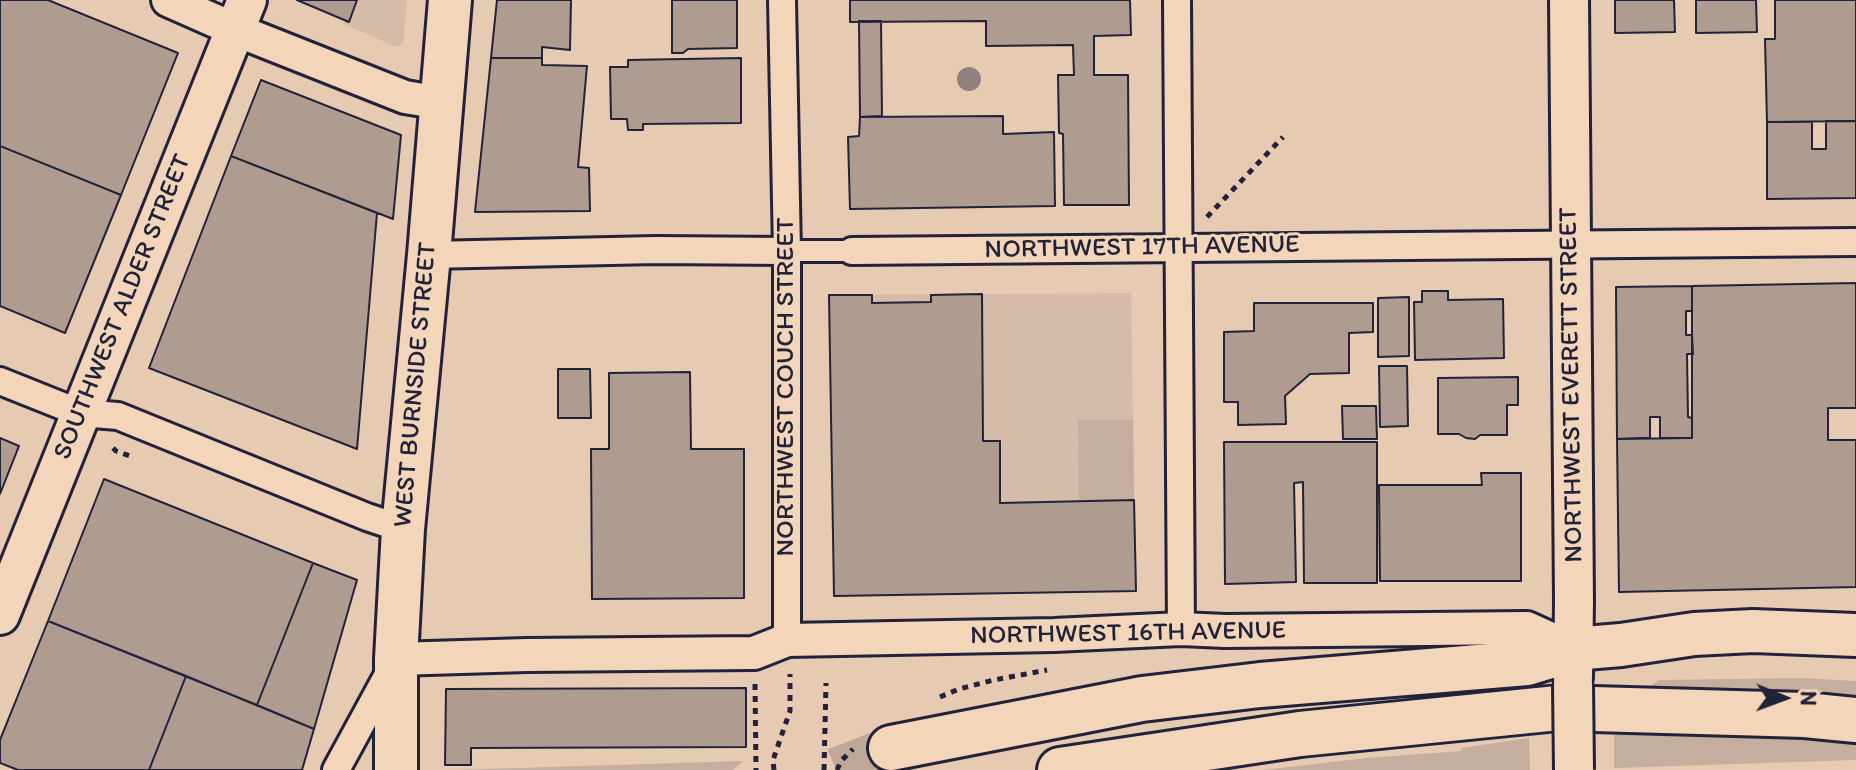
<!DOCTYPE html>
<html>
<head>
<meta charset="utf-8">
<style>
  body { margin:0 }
  #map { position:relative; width:1856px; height:770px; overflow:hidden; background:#e6cab2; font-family:Itim,sans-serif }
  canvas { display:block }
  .north { position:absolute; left:1744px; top:658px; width:80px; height:80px; -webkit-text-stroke:6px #f3d5b9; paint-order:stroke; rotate:91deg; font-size:22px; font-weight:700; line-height:32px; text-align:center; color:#22223b }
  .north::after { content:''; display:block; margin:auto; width:28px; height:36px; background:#22223b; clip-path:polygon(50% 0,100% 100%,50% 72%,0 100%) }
</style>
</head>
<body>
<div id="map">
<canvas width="1856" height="770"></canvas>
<div class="north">N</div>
</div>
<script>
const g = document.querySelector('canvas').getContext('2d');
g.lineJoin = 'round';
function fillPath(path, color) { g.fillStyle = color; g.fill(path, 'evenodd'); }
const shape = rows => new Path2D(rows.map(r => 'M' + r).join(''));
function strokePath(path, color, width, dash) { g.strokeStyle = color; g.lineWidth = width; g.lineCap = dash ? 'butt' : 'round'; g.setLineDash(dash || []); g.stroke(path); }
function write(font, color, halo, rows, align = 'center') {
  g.font = font + ' Itim,sans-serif'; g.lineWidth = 6; g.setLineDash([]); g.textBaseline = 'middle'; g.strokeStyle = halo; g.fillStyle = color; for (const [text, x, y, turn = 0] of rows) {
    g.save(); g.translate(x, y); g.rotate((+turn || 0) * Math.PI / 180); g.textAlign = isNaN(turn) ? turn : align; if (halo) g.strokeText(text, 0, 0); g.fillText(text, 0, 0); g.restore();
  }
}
const built = shape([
  [295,0,407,0,403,44,396,47,344,24,345,21],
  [1131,293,1136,591,834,596,829,295]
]);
const green = shape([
  [1078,420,1133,420,1134,500,1079,501],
  [1803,678,1856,681,1856,711,1637,696,1659,680],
  [1724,731,1856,734,1856,760,1614,768,1614,735],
  [1529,738,1530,770,1263,770,1367,758,1461,751,1462,748],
  [743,761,733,770,453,770]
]);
const building = shape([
  [0,0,48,0,178,53,121,195,0,146,0,0],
  [297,0,357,0,349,22,297,0],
  [497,0,571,0,570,50,542,47,542,58,491,58,497,0],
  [672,0,737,0,737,48,688,49,683,53,672,53,672,0],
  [850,0,1130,0,1131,35,1094,36,1094,75,1128,75,1129,205,1064,205,1063,134,1059,133,1058,75,1074,75,1073,45,986,46,986,21,850,22,850,0],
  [1615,0,1674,0,1675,32,1615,33,1615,0],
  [1696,0,1756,0,1757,32,1696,33,1696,0],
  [1775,0,1856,0,1856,121,1767,122,1765,39,1775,39,1775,0],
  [859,21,881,21,882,116,860,117,859,21],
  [491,58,542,58,542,65,587,66,578,167,589,168,590,211,475,212,491,58],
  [741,58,741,123,643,124,643,130,628,130,627,119,611,119,610,67,628,67,628,60,741,58],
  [261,80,401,135,393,219,231,156,261,80],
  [1003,116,1003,134,1054,132,1055,206,850,209,848,137,859,136,860,117,1003,116],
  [1826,121,1856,121,1856,198,1767,199,1767,122,1812,122,1812,149,1826,149,1826,121],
  [0,146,121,195,65,333,0,306,0,146],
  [231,156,377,213,357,449,149,368,231,156],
  [1856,283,1856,408,1828,408,1828,440,1856,440,1856,587,1619,592,1617,439,1692,438,1692,286,1856,283],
  [1692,286,1692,311,1686,311,1686,335,1692,335,1693,354,1687,354,1688,417,1692,418,1692,438,1660,438,1660,417,1650,417,1650,438,1617,439,1616,287,1692,286],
  [1422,291,1448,291,1448,300,1503,299,1504,358,1415,360,1414,302,1422,302,1422,291],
  [982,294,983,441,1000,441,1000,503,1134,500,1136,591,834,596,829,295,872,295,872,303,931,302,931,295,982,294],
  [1409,297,1409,356,1378,357,1378,298,1409,297],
  [1254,303,1373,303,1373,332,1349,333,1349,373,1310,374,1285,396,1286,424,1238,425,1238,402,1224,402,1224,332,1254,331,1254,303],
  [1379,366,1407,366,1408,426,1380,427,1379,366],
  [558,369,590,369,591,418,558,418,558,369],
  [690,372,691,449,744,449,744,598,592,599,591,449,609,449,609,373,690,372],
  [1518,377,1518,405,1507,405,1507,435,1480,435,1475,439,1466,438,1459,434,1438,434,1438,378,1518,377],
  [1342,406,1376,406,1377,439,1343,439,1342,406],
  [0,438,19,446,0,494,0,438],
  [1224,442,1377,442,1377,583,1304,583,1303,482,1294,483,1296,582,1225,584,1224,442],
  [1481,473,1521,473,1521,581,1380,581,1379,485,1482,485,1481,473],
  [104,479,313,563,257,705,48,621,104,479],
  [313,563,357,580,314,729,257,705,313,563],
  [48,621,186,676,149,770,18,770,0,763,0,740,48,621],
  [186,676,314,729,302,770,149,770,186,676],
  [746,688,746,747,471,748,471,765,445,765,446,689,746,688]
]);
const motorwayTunnel = shape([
  [836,770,891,748]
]);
const path = shape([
  [1207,217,1283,137],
  [113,448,116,451,133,457],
  [755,684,756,770],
  [940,697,959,689,994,680,1047,670],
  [774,770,773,760,790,711,790,674],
  [824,770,826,683],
  [837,770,841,761,853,749]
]);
const pedestrian = shape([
  [787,251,852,251]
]);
const minor = shape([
  [782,0,787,251,787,640],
  [1177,0,1181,629],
  [852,251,1856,242],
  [429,255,656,250,787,251],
  [0,381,80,413,118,416,367,517,403,529],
  [336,770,391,669]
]);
const tertiary = shape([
  [168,0,236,30,405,97,441,103],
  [396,659,527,655,754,653,787,640,1054,635,1181,629,1225,631,1527,628,1573,649]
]);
const secondary = shape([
  [1569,0,1574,601,1573,677],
  [0,615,247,0]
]);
const primary = shape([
  [1573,649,1621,645,1694,634,1753,631,1856,635],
  [396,770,396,659,403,529,429,255,450,0]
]);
const motorway = shape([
  [891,748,1142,699,1260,685,1527,663,1573,649],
  [1060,770,1300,734,1558,708,1805,715,1856,720]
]);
const secondaryBridge = shape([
  [1573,684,1574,770]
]);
const trees = [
  [969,79]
];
const streetNames = [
  ["NORTHWEST 17TH AVENUE",1142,248,-1],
  ["SOUTHWEST ALDER STREET",123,307,-68],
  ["WEST BURNSIDE STREET",416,385,-85],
  ["NORTHWEST EVERETT STREET",1572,385,-91],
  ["NORTHWEST COUCH STREET",786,387,-90],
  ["NORTHWEST 16TH AVENUE",1128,634,-1]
];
fillPath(built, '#d6bca8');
fillPath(green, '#c6ae9e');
fillPath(building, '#b09b91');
strokePath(building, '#22223b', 2);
strokePath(motorwayTunnel, '#bfa89a', 44, [44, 22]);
strokePath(pedestrian, '#22223b', 26);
strokePath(minor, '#22223b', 32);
strokePath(tertiary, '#22223b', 38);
strokePath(secondary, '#22223b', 44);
strokePath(primary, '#22223b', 48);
strokePath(motorway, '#22223b', 50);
strokePath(path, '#22223b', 5, [6, 6]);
strokePath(pedestrian, '#f3d5b9', 20);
strokePath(minor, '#f3d5b9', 26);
strokePath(tertiary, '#f3d5b9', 32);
strokePath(secondary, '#f3d5b9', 38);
strokePath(primary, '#f3d5b9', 42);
strokePath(motorway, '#f3d5b9', 44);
strokePath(secondaryBridge, '#22223b', 44, []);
strokePath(secondaryBridge, '#f3d5b9', 38);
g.fillStyle = '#91817e';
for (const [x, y] of trees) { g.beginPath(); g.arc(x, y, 12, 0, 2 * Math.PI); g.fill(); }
write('26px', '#22223b', '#f3d5b9', streetNames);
</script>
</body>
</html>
